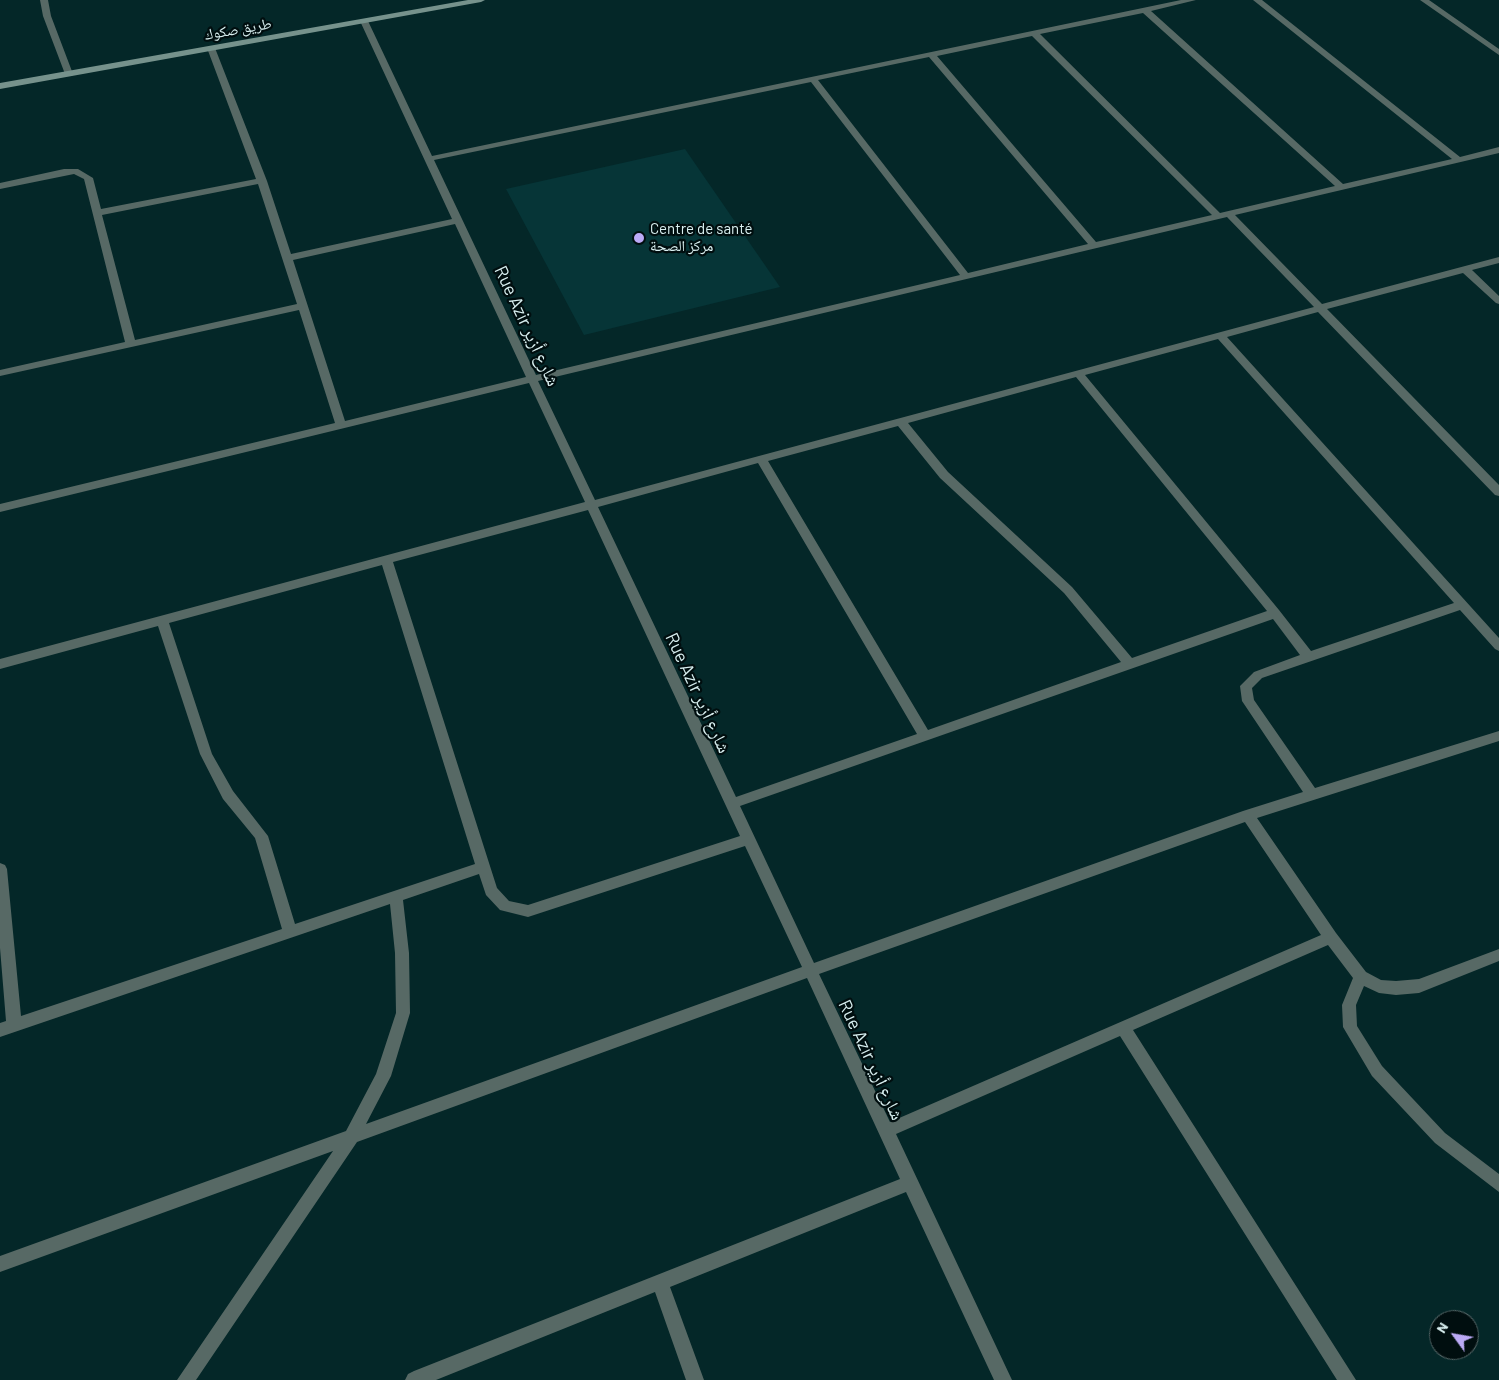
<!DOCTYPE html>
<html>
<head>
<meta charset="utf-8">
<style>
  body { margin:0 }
  #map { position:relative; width:1499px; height:1380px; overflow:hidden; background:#042728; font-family:Barlow,sans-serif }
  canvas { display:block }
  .north { position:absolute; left:1429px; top:1310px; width:50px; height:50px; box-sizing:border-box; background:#000e0f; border:1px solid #576869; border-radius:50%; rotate:302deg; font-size:14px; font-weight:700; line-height:20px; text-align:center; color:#d9f0f1 }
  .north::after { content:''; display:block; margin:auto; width:18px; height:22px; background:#bbaaf6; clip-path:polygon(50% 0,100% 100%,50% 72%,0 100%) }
</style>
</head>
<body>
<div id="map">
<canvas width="1499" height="1380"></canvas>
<div class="north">N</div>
</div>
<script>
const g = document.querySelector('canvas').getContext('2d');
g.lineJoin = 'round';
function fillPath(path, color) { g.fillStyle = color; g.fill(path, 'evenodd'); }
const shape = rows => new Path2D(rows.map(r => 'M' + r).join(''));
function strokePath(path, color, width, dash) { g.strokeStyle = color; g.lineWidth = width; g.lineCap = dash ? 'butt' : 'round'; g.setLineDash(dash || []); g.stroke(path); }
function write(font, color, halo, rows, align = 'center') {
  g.font = font + ' Barlow,"Noto Naskh Arabic",sans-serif'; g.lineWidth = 4.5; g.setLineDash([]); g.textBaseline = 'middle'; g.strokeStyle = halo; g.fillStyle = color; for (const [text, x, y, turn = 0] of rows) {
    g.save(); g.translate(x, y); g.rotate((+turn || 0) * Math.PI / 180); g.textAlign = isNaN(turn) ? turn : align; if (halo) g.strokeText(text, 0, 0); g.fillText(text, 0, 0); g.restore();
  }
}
const built = shape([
  [685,149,780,287,584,335,506,189]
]);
const street = shape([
  [40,0,48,0,51,16,73,74,72,76,65,74,43,16,40,0],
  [1181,0,1196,0,1151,11,1343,184,1452,159,1253,0,1262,0,1460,157,1499,147,1499,153,1235,215,1322,304,1499,257,1499,263,1472,270,1499,296,1499,304,1496,303,1463,273,1327,309,1499,485,1499,496,1495,495,1318,312,1227,337,1499,638,1499,651,1495,649,1460,610,1262,678,1252,688,1254,700,1315,788,1499,731,1499,741,1257,818,1336,933,1366,972,1381,980,1396,981,1419,979,1499,949,1499,961,1419,993,1396,995,1379,993,1364,986,1356,1005,1357,1026,1382,1066,1445,1133,1499,1174,1499,1192,1435,1143,1372,1076,1343,1027,1342,1005,1353,978,1328,945,1133,1030,1356,1380,1337,1380,1120,1036,896,1134,1012,1380,994,1380,906,1192,670,1287,704,1380,686,1380,655,1292,436,1380,405,1380,408,1374,414,1371,900,1179,807,978,357,1142,196,1380,177,1380,333,1151,0,1272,0,1256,346,1131,376,1074,396,1013,395,953,390,904,0,1037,0,1023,6,1021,0,948,0,863,5,865,7,869,21,1016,282,929,255,838,223,799,200,754,158,626,0,669,0,659,585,502,529,383,0,512,0,504,335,423,299,310,0,376,0,370,125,342,84,179,74,174,0,189,0,183,64,169,78,169,93,178,101,209,256,179,207,48,211,46,215,48,267,181,291,254,452,219,360,21,361,19,368,21,432,156,1181,0],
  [1143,13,1335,186,1220,213,1040,34,1143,13],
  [1032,36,1212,215,1096,242,937,56,1032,36],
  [929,57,1088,244,968,273,818,80,929,57],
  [811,82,960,275,536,375,434,160,811,82],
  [258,184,297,304,135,340,102,215,258,184],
  [1227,217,1314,307,595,500,538,381,1227,217],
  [455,224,526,377,345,421,293,260,455,224],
  [1218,339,1454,603,1311,651,1279,610,1085,375,1218,339],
  [1076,377,1267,611,1132,658,1072,587,948,472,908,423,1076,377],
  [898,426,940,478,1064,593,1121,662,928,730,768,461,898,426],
  [758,463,917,734,736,797,598,507,758,463],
  [588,510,740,836,528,905,509,901,497,888,393,562,588,510],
  [382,565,475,864,295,924,268,836,233,791,212,754,169,623,382,565],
  [1273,619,1300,655,1254,672,1240,686,1242,701,1303,792,1243,811,814,963,740,806,1273,619],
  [1245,822,1321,935,890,1122,819,974,1245,822],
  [745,846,802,967,366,1124,391,1076,410,1013,409,953,403,900,479,874,486,895,500,910,528,917,745,846],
  [1420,0,1429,0,1499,49,1499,55,1420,0]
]);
const secondary = shape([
  [468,0,485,0,481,2,0,89,0,83,468,0]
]);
const markers = [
  [639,238,6,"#bbaaf6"]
];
const farStreetnames = [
  ["طريق صكوك",238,29,-10]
];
const farPoinames = [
  ["Centre de santé",650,229],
  ["مركز الصحة",650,246]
];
const streetNames = [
  ["Rue Azir شارع أزير",527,326,65],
  ["Rue Azir شارع أزير",698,693,65],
  ["Rue Azir شارع أزير",871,1060,65]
];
fillPath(built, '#063537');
fillPath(street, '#576965');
fillPath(secondary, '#76928c');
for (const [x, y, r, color] of markers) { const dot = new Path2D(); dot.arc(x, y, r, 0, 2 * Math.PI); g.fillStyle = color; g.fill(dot); strokePath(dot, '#000e0f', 2); }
write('15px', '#d9f0f1', '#000e0f', farStreetnames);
write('15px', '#d9f0f1', '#000e0f', farPoinames, 'left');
write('18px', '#d9f0f1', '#000e0f', streetNames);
</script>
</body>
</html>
